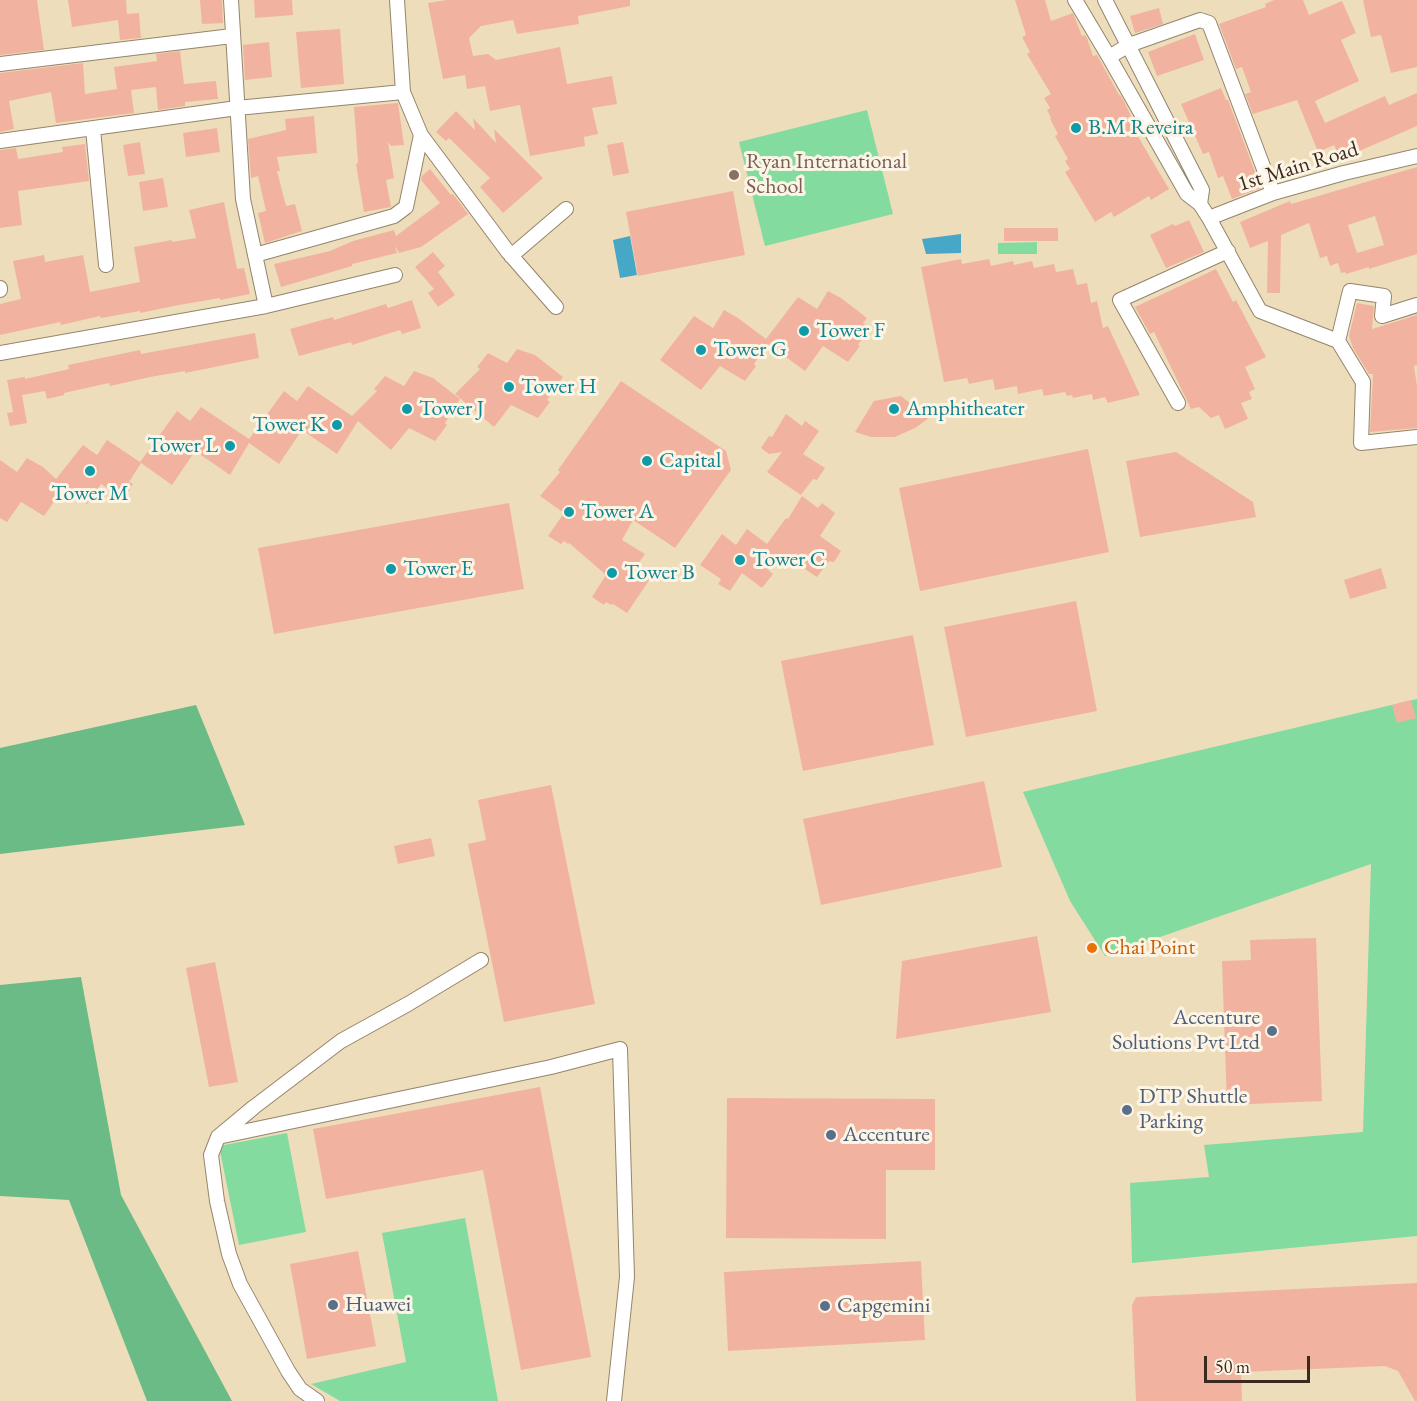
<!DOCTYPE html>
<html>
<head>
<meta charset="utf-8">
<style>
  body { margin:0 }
  #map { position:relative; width:1417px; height:1401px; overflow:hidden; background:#eeddba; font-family:"EB Garamond",serif }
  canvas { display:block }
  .scale { position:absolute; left:1204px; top:1356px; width:106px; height:27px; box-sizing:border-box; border:3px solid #3b2a1e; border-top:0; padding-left:8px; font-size:18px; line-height:21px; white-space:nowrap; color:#3b2a1e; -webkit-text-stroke:4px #fcf5e5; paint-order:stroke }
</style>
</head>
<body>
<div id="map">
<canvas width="1417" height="1401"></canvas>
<div class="scale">50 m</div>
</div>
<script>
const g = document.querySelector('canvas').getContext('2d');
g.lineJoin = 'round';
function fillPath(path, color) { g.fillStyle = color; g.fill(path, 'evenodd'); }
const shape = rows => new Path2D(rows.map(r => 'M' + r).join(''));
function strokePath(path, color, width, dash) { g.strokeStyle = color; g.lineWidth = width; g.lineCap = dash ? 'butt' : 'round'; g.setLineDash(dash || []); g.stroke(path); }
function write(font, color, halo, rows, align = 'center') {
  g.font = font + ' "EB Garamond",serif'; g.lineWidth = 6; g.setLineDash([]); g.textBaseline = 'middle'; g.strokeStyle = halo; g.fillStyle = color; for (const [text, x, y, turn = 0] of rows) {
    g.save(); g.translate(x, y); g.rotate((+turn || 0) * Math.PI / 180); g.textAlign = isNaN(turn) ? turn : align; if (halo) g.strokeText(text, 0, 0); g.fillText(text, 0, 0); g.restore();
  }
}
const green = shape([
  [867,110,893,214,765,246,739,142],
  [1037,242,1037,254,998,254,998,243],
  [1417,699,1417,1236,1132,1263,1130,1183,1209,1177,1204,1145,1363,1132,1371,864,1105,956,1070,901,1023,792],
  [287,1133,306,1232,239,1245,219,1146],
  [465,1218,498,1401,340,1401,311,1384,406,1362,382,1233]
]);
const forest = shape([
  [196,705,245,825,0,854,0,748],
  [81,977,121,1195,232,1401,147,1401,69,1200,0,1196,0,985]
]);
const water = shape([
  [961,234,961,253,926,254,922,239],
  [630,236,637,275,620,278,613,240]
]);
const building = shape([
  [0,0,37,0,44,50,0,55],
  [68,0,126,0,127,14,139,13,141,38,120,40,118,20,72,27],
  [200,0,222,0,223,23,202,24],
  [254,0,292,0,293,15,255,18],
  [447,0,630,0,630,6,578,16,579,24,517,34,513,20,481,26,469,38,473,56,488,54,496,60,560,47,567,84,612,76,617,104,592,108,598,134,584,137,585,146,530,156,520,105,490,111,485,86,467,89,465,75,443,79,428,3],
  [1015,0,1045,0,1051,21,1073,13,1082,36,1085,35,1087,38,1093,56,1097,55,1119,95,1120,95,1124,101,1131,116,1127,118,1169,189,1151,200,1149,196,1114,217,1111,212,1095,222,1065,172,1070,169,1065,161,1068,159,1055,136,1058,134,1050,119,1051,118,1047,110,1050,108,1044,98,1051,94,1027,54,1030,52,1022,37,1026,35],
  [1274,0,1303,0,1309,15,1342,1,1356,33,1341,40,1359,81,1315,101,1325,123,1385,96,1389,105,1417,93,1417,126,1341,159,1334,145,1318,152,1297,100,1253,114,1245,94,1251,92,1242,67,1236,69,1219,24,1266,7,1265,4],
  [1363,0,1417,0,1417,67,1391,73,1381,35,1371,37],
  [1159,8,1163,24,1135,33,1130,16],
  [340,29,344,84,301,88,296,32],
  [1195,34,1204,60,1157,76,1148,52],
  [269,42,272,77,245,80,243,45],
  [180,51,184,84,216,81,218,99,185,102,185,106,158,110,156,87,131,90,134,113,56,123,51,92,9,101,14,129,0,132,0,73,83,63,85,94,117,89,114,67,157,61,156,54],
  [1221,88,1226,100,1228,100,1261,188,1232,199,1223,176,1218,178,1209,152,1203,154,1181,104],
  [398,103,404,145,391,146,388,142,394,178,386,180,391,207,364,212,356,164,358,163,354,107],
  [456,111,475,130,473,118,496,143,494,129,543,178,503,213,480,187,490,178,449,138,446,141,436,132],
  [314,116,317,153,277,157,280,171,277,171,286,206,295,204,302,231,265,243,258,213,266,211,258,176,251,178,248,139,286,130,285,119],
  [217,128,220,152,186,157,183,133],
  [140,142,145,174,128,176,123,145],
  [623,142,629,173,613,176,607,145],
  [85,144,89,181,18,191,22,225,0,228,0,150,16,148,18,159,63,152,62,147],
  [1417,167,1417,254,1369,269,1369,267,1346,274,1345,272,1341,273,1338,263,1330,266,1327,256,1320,258,1309,223,1281,235,1280,293,1267,293,1268,241,1250,248,1240,222,1290,201,1291,204],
  [1375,216,1384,245,1357,253,1348,225],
  [430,169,451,195,453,194,468,214,421,247,399,253,395,246,397,253,352,264,352,266,281,287,274,264,330,251,353,241,394,230,396,236,440,203,421,180,422,176],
  [163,178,168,207,143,211,139,182],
  [733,191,745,255,638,276,626,212],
  [224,202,237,269,244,268,250,294,220,300,220,298,179,305,140,313,140,311,101,318,100,316,61,325,60,322,0,335,0,304,21,299,13,261,44,255,45,262,83,255,90,292,140,282,134,247,172,240,172,242,196,238,189,210],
  [1189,220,1204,252,1166,268,1150,235,1173,224,1175,226],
  [1004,228,1058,228,1058,241,1004,241],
  [433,252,445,266,438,272,455,295,438,307,428,293,434,289,415,267],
  [961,259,962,264,989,259,991,266,1013,261,1014,265,1032,261,1034,268,1054,264,1056,272,1073,269,1077,285,1087,283,1091,303,1097,301,1103,328,1108,326,1140,395,1108,403,1105,397,1093,400,1092,394,1073,398,1072,395,1067,396,1065,392,1044,396,1042,389,1018,394,1017,386,995,390,993,379,969,384,967,378,944,382,921,267],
  [1216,269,1233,302,1236,300,1266,357,1245,367,1255,389,1249,392,1252,399,1241,403,1248,419,1225,429,1219,415,1211,418,1199,407,1191,409,1154,332,1150,334,1135,307],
  [828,291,841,298,867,318,863,323,870,326,858,345,860,346,848,362,823,346,805,371,768,344,754,364,756,366,745,381,720,366,701,390,660,360,694,316,713,328,724,310,738,318,766,339,798,297,817,309],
  [412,300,421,328,402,334,400,330,352,345,351,342,299,356,290,329,333,317,334,320,386,304,388,308],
  [1357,303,1374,306,1372,329,1417,315,1417,365,1414,366,1417,386,1417,428,1370,432,1373,374,1369,374,1353,348,1349,336],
  [255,333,259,358,185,373,185,371,150,377,110,386,109,383,64,393,64,395,47,399,45,391,22,395,27,423,10,426,7,413,13,412,7,380,25,377,25,379,69,369,68,365,140,350,141,354],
  [517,349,535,355,563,377,547,400,550,402,538,418,511,405,494,427,455,394,480,369,477,367,488,353,507,363],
  [414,371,433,378,460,399,445,423,447,425,435,441,409,428,391,450,358,421,337,454,302,430,279,464,249,443,230,475,195,451,172,485,141,463,129,482,133,484,124,498,101,484,87,504,63,489,44,516,21,502,7,522,0,518,0,460,17,472,27,458,43,467,56,479,83,445,97,455,107,440,140,462,177,411,190,421,201,407,249,439,284,391,297,401,308,386,352,416,377,391,374,389,385,376,404,386],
  [621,381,726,451,731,470,675,548,633,520,622,540,645,554,634,570,650,579,627,613,613,604,611,605,606,602,604,605,592,597,606,575,569,543,568,544,564,541,561,544,548,536,564,513,540,496,560,472,558,470],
  [901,396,929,418,915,428,895,437,871,437,855,432,874,401],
  [786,414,802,426,805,421,819,431,803,454,825,468,817,480,813,479,801,495,767,472,782,452,769,454,761,448,769,436,772,437],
  [1088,449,1109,552,920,591,899,488],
  [1176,452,1253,502,1256,517,1140,537,1126,461],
  [802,496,818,508,822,503,835,513,820,536,841,551,834,562,829,561,817,577,782,554,768,570,773,574,762,588,742,573,730,591,718,584,721,579,700,565,722,534,736,545,747,529,767,544,786,518,788,519],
  [509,503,524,589,274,634,258,548],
  [1381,568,1387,588,1350,599,1344,580],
  [1076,601,1097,711,966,737,944,627],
  [913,635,934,745,803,771,781,661],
  [1411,700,1416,718,1397,723,1392,705],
  [984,781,1002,867,821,905,803,819],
  [551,785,595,1004,504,1022,468,844,486,840,478,800],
  [431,838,435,856,398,864,394,846],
  [1037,936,1051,1012,896,1039,902,961],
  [1316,938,1322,1101,1227,1105,1222,961,1251,960,1250,940],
  [215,962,238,1082,209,1087,186,968],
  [540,1087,591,1357,521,1370,483,1170,326,1199,313,1129],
  [727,1098,935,1099,935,1170,886,1170,886,1239,726,1238],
  [358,1251,376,1346,307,1359,290,1264],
  [921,1261,925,1340,728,1351,724,1272],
  [1417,1283,1417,1401,1415,1401,1398,1371,1385,1366,1241,1372,1242,1401,1136,1401,1132,1305,1136,1297]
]);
const minor = shape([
  [231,0,243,199,266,306],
  [397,0,403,92,421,135,508,252,556,307],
  [1075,0,1109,57,1187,194,1200,204,1209,218,1273,193,1344,173,1417,156],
  [1105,0,1202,190,1200,204],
  [1109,57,1129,45,1200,20,1209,23,1273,193],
  [0,64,232,36],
  [93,129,106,265],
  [0,141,237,108,403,92],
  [1209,218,1260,311,1338,341,1363,382,1361,443,1417,437],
  [255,255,394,216,406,207,421,135],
  [511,256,566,209],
  [0,288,0,290],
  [1338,341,1350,291,1384,296,1382,316,1417,305],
  [0,353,266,306,395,275],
  [1178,403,1120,300,1228,251],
  [218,1137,551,1067,620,1049,627,1277,614,1401],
  [317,1401,300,1389,288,1371,240,1284,229,1254,217,1201,211,1155,218,1137,254,1107,341,1041,408,1004,481,960]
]);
const markers = [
  [1076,128,6,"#0f9aa8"],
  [734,175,6,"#8d6e63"],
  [804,331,6,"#0f9aa8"],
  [701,350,6,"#0f9aa8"],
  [509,387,6,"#0f9aa8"],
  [407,409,6,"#0f9aa8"],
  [894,409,6,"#0f9aa8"],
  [337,425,6,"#0f9aa8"],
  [230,446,6,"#0f9aa8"],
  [647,461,6,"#0f9aa8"],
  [90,471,6,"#0f9aa8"],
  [569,512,6,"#0f9aa8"],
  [740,560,6,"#0f9aa8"],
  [391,569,6,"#0f9aa8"],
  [612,573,6,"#0f9aa8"],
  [1092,948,6,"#e8710a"],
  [1272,1031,6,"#5c6f8a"],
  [1127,1110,6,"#5c6f8a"],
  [831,1135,6,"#5c6f8a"],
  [333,1305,6,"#5c6f8a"],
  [825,1306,6,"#5c6f8a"]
];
const cultureNames = [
  ["B.M Reveira",1088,128],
  ["Tower F",816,331],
  ["Tower G",713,350],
  ["Tower H",521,387],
  ["Tower J",419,409],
  ["Amphitheater",906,409],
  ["Tower K",325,425,"right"],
  ["Tower L",218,446,"right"],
  ["Capital",659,461],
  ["Tower M",90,494,"center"],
  ["Tower A",581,512],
  ["Tower C",752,560],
  ["Tower E",403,569],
  ["Tower B",624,573]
];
const educationNames = [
  ["Ryan International",746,162],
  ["School",746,187]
];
const streetNames = [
  ["1st Main Road",1298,167,-17]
];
const foodNames = [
  ["Chai Point",1104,948]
];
const serviceNames = [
  ["Accenture",1260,1018,"right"],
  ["Solutions Pvt Ltd",1260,1043,"right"],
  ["DTP Shuttle",1139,1097],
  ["Parking",1139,1122],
  ["Accenture",843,1135],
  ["Huawei",345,1305],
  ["Capgemini",837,1306]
];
fillPath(green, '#84dba0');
fillPath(forest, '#6bbb86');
fillPath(water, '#47a7c6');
fillPath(building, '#f1b3a0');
strokePath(minor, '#94846c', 16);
strokePath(minor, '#fff', 14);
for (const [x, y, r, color] of markers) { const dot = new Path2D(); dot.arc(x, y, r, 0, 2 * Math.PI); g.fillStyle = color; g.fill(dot); strokePath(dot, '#fcf5e5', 2); }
write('22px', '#0d838f', '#fcf5e5', cultureNames, 'left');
write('22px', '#785e54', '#fcf5e5', educationNames, 'left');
write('22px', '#3b2a1e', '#fcf5e5', streetNames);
write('22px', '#c56008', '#fcf5e5', foodNames, 'left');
write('22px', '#4e5e75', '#fcf5e5', serviceNames, 'left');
</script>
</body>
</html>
